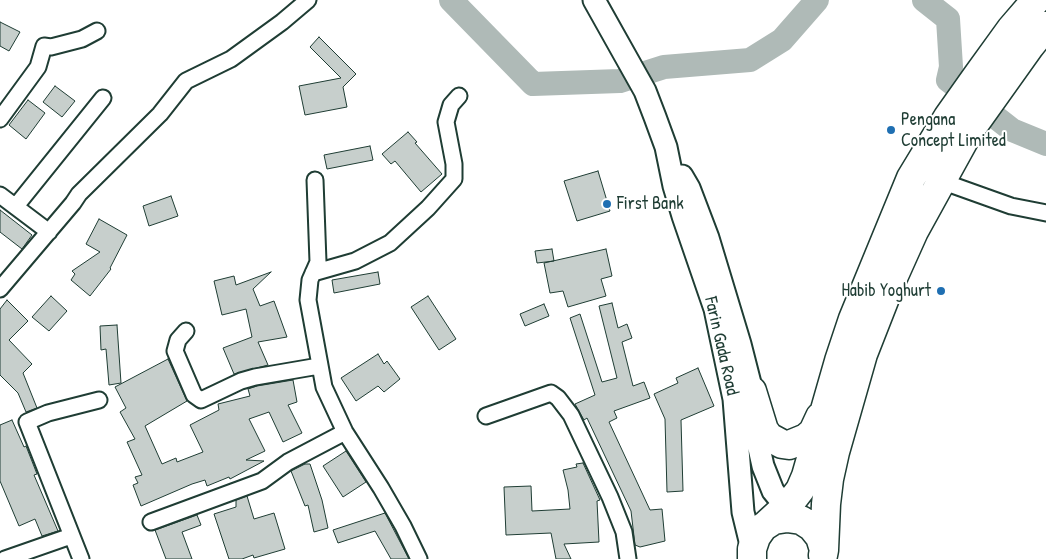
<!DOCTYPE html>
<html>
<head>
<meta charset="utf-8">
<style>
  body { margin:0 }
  canvas { display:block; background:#fff }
</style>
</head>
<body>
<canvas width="1046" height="559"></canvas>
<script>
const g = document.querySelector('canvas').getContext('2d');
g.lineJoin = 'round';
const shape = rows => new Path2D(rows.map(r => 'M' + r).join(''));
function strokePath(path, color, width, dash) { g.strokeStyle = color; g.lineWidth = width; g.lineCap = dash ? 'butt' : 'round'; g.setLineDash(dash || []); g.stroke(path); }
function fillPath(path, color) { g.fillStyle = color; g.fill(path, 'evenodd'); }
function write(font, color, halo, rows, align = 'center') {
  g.font = font + ' "Patrick Hand",sans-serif'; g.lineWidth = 4; g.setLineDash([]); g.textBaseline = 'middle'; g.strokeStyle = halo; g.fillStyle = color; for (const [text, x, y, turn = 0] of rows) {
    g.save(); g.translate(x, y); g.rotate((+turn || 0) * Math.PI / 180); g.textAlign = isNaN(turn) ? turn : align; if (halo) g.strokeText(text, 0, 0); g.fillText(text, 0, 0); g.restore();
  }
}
const river = shape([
  [451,0,533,84,620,81,664,67,750,60,782,40,817,0],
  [924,0,948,19,951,67,948,80,1012,130,1046,144]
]);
const building = shape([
  [0,22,20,32,9,51,0,46,0,22],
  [319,37,356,74,343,87,347,107,305,115,299,86,341,78,310,47,319,37],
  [55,86,75,101,62,117,43,102,55,86],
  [28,100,45,113,26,139,9,125,28,100],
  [408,132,417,142,415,143,442,174,421,192,395,161,391,164,382,154,408,132],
  [370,146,373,160,327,169,324,155,370,146],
  [598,171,610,211,577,221,564,181,598,171],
  [171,196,178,216,149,226,143,206,171,196],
  [0,210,32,235,22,249,0,232,0,210],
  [99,219,127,235,110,268,111,269,90,296,71,280,75,274,72,271,100,252,86,244,99,219],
  [552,249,554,261,537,263,535,251,552,249],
  [606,249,612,276,601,279,606,296,568,307,563,291,550,293,544,263,606,249],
  [271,272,253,289,260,306,274,301,287,337,258,342,268,365,234,374,223,348,252,337,246,309,222,315,214,281,234,276,236,285,271,272],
  [378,272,380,284,334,293,332,280,378,272],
  [51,296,67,311,49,331,32,317,51,296],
  [428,296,456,339,439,350,411,307,428,296],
  [7,300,28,321,9,340,32,364,23,373,37,408,26,412,18,393,0,375,0,309,7,300],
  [612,303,618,328,627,324,632,338,622,342,633,386,644,382,650,398,614,411,617,418,609,422,650,510,662,509,665,541,640,547,635,545,631,511,587,418,584,420,575,404,595,395,570,318,580,314,602,382,617,378,599,306,612,303],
  [544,304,549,316,525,326,520,314,544,304],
  [117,325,121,383,109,385,106,349,101,350,100,326,117,325],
  [378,354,384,364,387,361,400,379,384,392,378,386,356,401,341,378,378,354],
  [168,359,187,401,145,426,162,464,176,458,177,462,203,452,190,425,219,410,218,404,250,396,248,389,257,386,293,380,297,402,288,405,302,433,283,442,269,412,249,419,265,451,246,460,264,461,230,479,229,477,207,486,205,480,192,484,141,506,133,485,138,483,135,477,142,475,127,442,135,439,120,412,126,408,115,387,168,359],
  [698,368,714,406,681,420,683,491,667,492,665,419,654,394,678,383,676,378,698,368],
  [12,420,24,447,26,446,37,474,34,475,58,531,42,536,35,519,19,526,0,481,0,425,12,420],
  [346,451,366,482,343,497,323,466,346,451],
  [583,463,600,500,597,501,599,542,564,544,571,559,556,559,551,533,506,535,504,487,531,486,532,511,570,509,568,490,563,470,577,467,576,464,583,463],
  [305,464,310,464,322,500,328,528,314,532,308,505,305,506,291,471,305,464],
  [247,496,254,519,274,513,285,549,254,558,253,555,242,559,229,559,214,514,236,507,236,500,247,496],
  [385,513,409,559,391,559,375,531,338,543,333,530,385,513],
  [197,515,201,525,182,532,192,559,166,559,155,530,197,515]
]);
const street = shape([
  [0,119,38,67,44,46,51,47,82,39,97,31],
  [315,180,318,262,310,280,308,300,324,387,345,432,381,488,403,526,419,559],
  [941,181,1011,206,1046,213],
  [0,195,49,232],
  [16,206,103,98],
  [313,273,355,261,390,243,428,208,454,179,454,164,446,122,451,105,459,96],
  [0,289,73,203,79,194,160,114,186,81,231,59,282,22,308,0],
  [186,331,178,340,175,351,194,395,201,400,241,381,255,377,319,366],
  [486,416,551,393,558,398,571,415,610,497,624,532,628,559],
  [151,522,262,481,288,462,345,432],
  [5,559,71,536],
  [81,559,27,422,48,413,99,400]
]);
const secondary = shape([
  [594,0,645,91,655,117,666,147,674,186,683,216,715,309,734,399,743,512,752,549],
  [682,176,689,188,708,238,740,344,752,391,759,448,763,466,773,491,786,507,796,517]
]);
const highway = shape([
  [752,391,764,430,769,437,782,444,789,445,806,438,813,432,820,417],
  [767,524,790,503,800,490,806,476,839,361,853,319,911,178,948,117,977,76,1011,29,1036,0],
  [824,550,826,504,829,479,835,452,863,354,892,280,914,231,968,133,1030,46,1046,26],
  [752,559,752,549,756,537,763,527,774,520,787,518,801,520,812,527,820,537,824,550,823,555]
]);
const markers = [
  [891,130,5,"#1f6fb2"],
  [607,204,5,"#1f6fb2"],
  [941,291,5,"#1f6fb2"]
];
const poiNames = [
  ["Pengana",901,120],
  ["Concept Limited",901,141],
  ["First Bank",617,204],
  ["Habib Yoghurt",931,291,"right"]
];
const streetNames = [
  ["Farin Gada Road",721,346,77]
];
strokePath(river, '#afbab7', 24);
fillPath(building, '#c7cfcc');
strokePath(building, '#1f3d34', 1);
strokePath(street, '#1f3d34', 19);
strokePath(secondary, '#1f3d34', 25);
strokePath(highway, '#1f3d34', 31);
strokePath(street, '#fff', 15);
strokePath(secondary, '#fff', 21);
strokePath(highway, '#fff', 28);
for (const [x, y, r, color] of markers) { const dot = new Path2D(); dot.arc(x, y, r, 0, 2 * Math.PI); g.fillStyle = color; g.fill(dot); strokePath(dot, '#fff', 2); }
write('18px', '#1f3d34', '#fff', poiNames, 'left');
write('18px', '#1f3d34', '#fff', streetNames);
</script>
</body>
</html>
